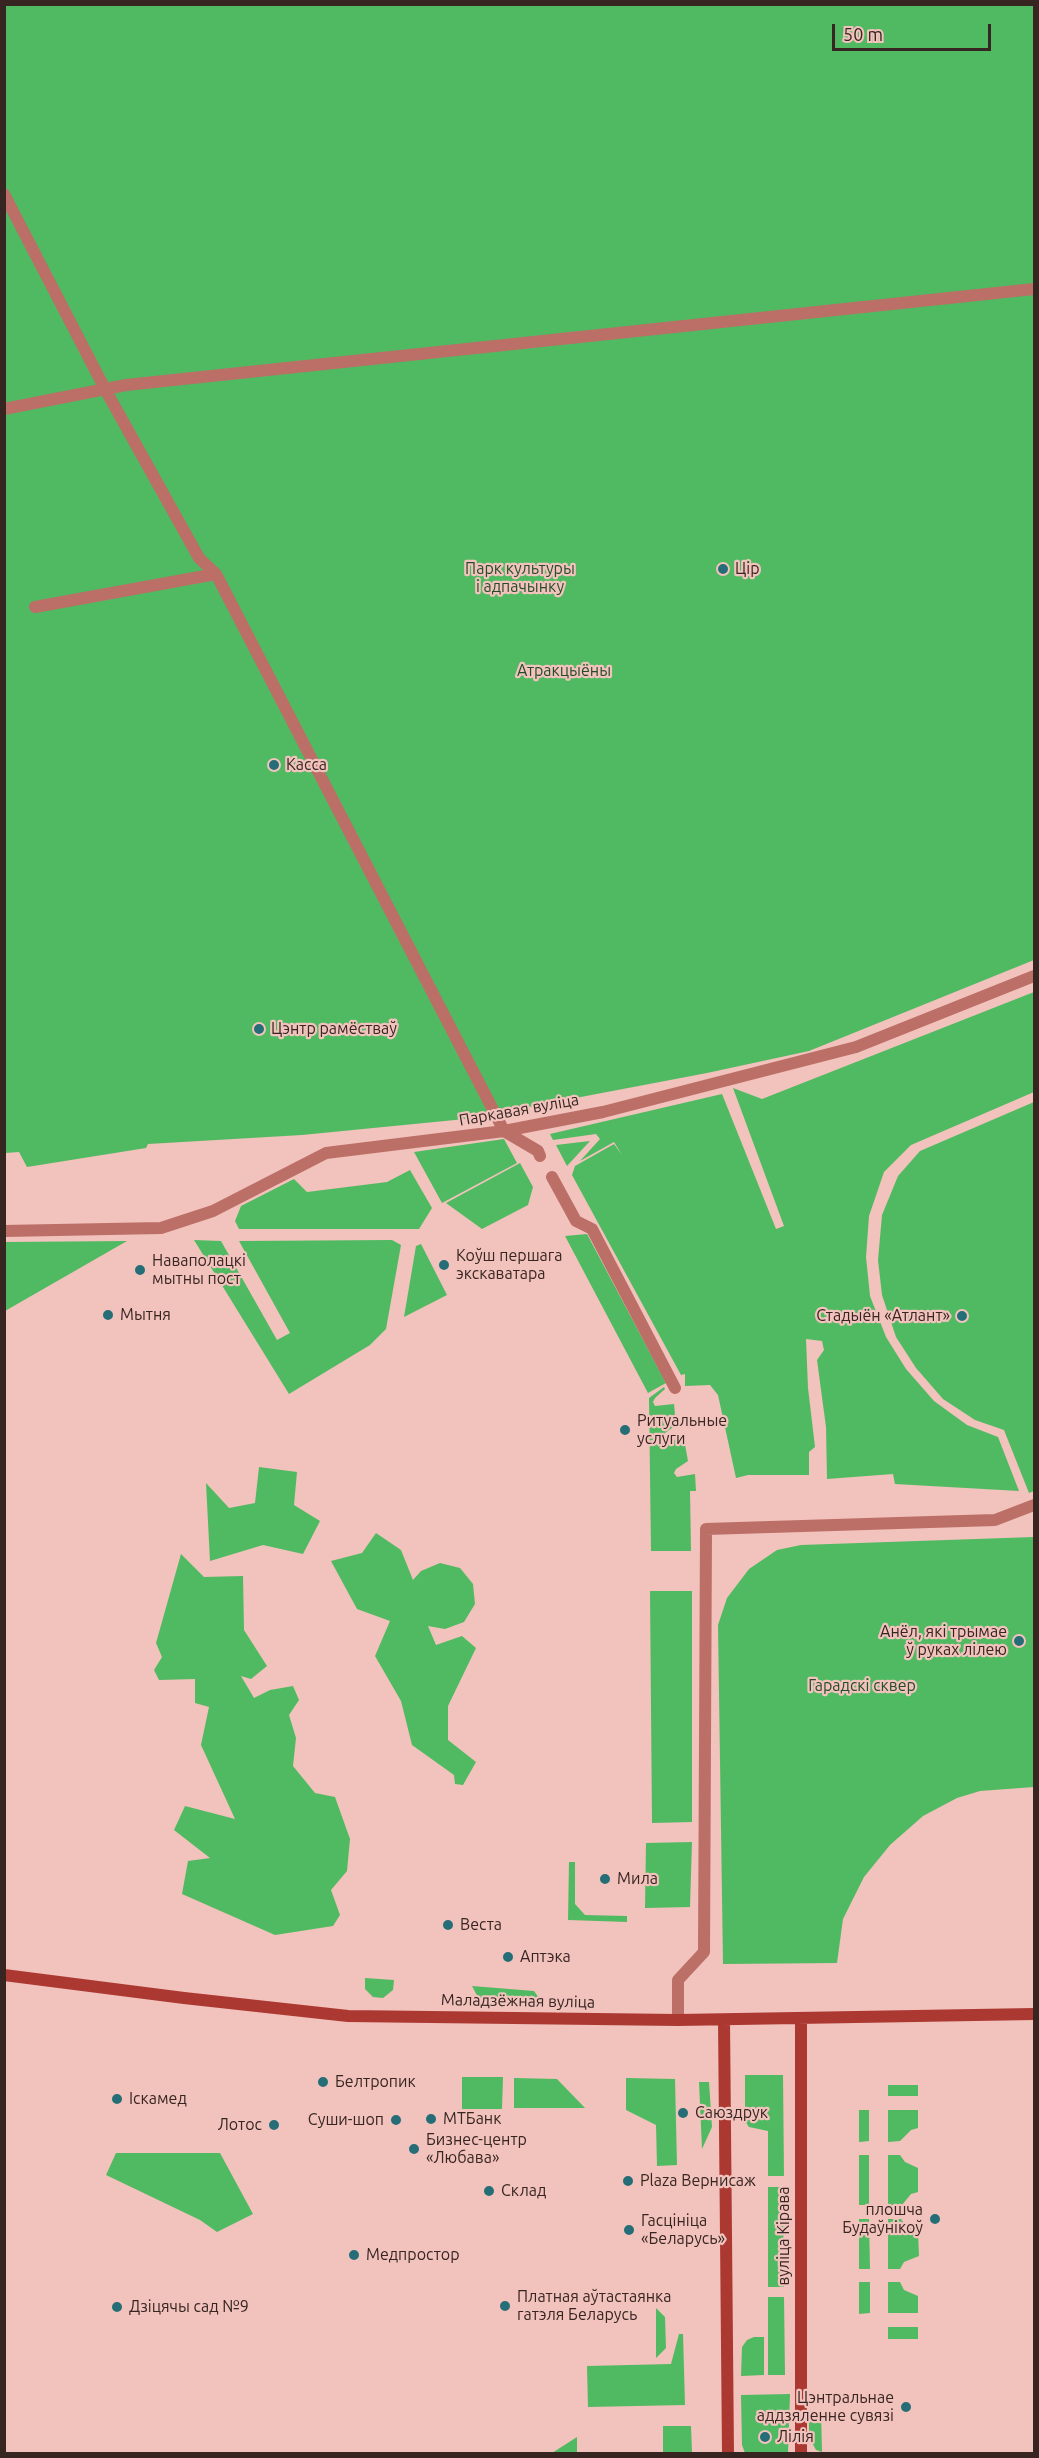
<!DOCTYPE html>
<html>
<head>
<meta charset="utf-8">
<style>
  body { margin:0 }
  #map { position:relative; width:1039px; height:2458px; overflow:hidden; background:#f2c2bc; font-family:Ubuntu,sans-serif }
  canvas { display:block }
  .frame { position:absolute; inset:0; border:6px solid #372522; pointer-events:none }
  .scale { position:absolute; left:832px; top:24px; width:159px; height:27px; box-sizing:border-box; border:3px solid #372522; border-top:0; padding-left:8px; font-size:18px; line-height:21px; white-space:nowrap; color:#372522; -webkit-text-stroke:4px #f2c2bc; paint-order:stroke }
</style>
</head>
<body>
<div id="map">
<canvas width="1039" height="2458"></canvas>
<div class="frame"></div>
<div class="scale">50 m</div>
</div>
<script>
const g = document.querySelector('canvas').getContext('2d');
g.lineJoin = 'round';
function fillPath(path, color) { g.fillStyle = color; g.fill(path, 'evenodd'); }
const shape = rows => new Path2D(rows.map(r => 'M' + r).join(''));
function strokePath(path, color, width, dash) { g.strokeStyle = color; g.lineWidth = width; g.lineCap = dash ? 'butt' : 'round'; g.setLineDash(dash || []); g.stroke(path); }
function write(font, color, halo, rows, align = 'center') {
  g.font = font + ' Ubuntu,sans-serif'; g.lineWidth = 4.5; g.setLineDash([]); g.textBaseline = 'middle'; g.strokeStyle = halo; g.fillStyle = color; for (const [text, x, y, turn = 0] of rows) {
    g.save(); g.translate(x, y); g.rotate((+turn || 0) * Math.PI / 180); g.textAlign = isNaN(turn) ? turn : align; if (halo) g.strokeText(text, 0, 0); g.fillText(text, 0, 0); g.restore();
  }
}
const green = shape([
  [5,5,1034,5,1034,960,809,1051,707,1073,465,1119,302,1135,148,1144,146,1148,27,1167,19,1152,5,1153],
  [1034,992,1034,1092,911,1145,884,1172,869,1216,866,1257,870,1296,886,1337,906,1369,934,1401,967,1425,998,1437,1019,1491,895,1484,893,1474,827,1479,826,1427,817,1360,824,1350,822,1341,806,1339,808,1388,815,1447,809,1452,809,1475,748,1475,736,1478,718,1395,710,1385,685,1386,685,1374,681,1375,572,1175,575,1166,614,1144,622,1155,614,1142,580,1161,600,1139,596,1134,553,1140,550,1134,722,1094,776,1229,784,1226,733,1088,762,1099],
  [1034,1102,1034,1491,1029,1493,1004,1430,975,1420,943,1399,916,1368,896,1337,882,1295,878,1260,882,1215,898,1176,920,1151],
  [504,1139,517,1163,442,1203,414,1152],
  [590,1141,567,1166,556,1145],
  [520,1163,533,1187,528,1205,482,1229,446,1203],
  [410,1170,432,1208,419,1229,239,1229,235,1221,241,1206,294,1179,307,1192,387,1182],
  [587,1234,666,1383,648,1393,565,1236],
  [194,1240,221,1241,277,1340,290,1333,239,1241,392,1240,401,1245,386,1329,370,1345,289,1394],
  [127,1241,5,1311,5,1242],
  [421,1244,447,1295,404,1317,416,1246],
  [664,1387,665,1389,655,1398,653,1402,655,1406,674,1404,676,1425,665,1433,664,1437,667,1440,684,1439,688,1461,676,1469,674,1473,677,1477,695,1474,696,1491,690,1491,691,1551,651,1551,649,1398],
  [259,1467,297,1472,294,1505,320,1521,303,1554,263,1545,210,1561,206,1483,229,1508,255,1503],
  [376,1533,401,1550,413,1580,421,1571,440,1563,460,1568,473,1584,475,1604,464,1622,445,1629,428,1626,436,1645,462,1636,476,1648,448,1706,448,1740,476,1762,463,1785,455,1784,454,1775,412,1745,401,1701,375,1656,390,1621,357,1609,331,1561,362,1553],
  [1034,1537,1034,1787,980,1791,957,1798,923,1816,890,1845,864,1877,843,1919,837,1963,723,1964,718,1625,727,1598,749,1569,777,1550,801,1545],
  [181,1554,204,1577,243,1576,244,1630,267,1666,251,1679,241,1676,254,1698,270,1690,293,1686,299,1700,289,1715,296,1738,293,1766,315,1793,335,1797,350,1839,347,1871,331,1890,340,1915,333,1926,275,1935,182,1894,188,1861,210,1858,174,1830,185,1806,235,1819,201,1745,209,1707,195,1703,195,1679,159,1680,154,1670,162,1657,156,1643],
  [650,1591,692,1591,692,1822,652,1823],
  [692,1842,690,1907,645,1908,646,1843],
  [569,1862,575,1862,575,1904,585,1915,627,1916,627,1922,568,1920],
  [365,1978,394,1980,393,1990,383,1998,373,1997,365,1989],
  [472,1986,534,1991,539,1998,482,2005],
  [745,2075,783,2075,784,2176,768,2176,768,2131,749,2127,745,2121],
  [462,2077,503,2077,502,2109,462,2109],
  [514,2078,557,2079,585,2108,514,2108],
  [626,2078,675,2079,677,2165,657,2166,656,2125,626,2110],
  [699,2082,709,2082,712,2127,702,2149],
  [888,2085,918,2085,918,2096,888,2096],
  [859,2110,869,2110,869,2141,859,2142],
  [888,2110,918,2110,918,2128,911,2130,900,2141,888,2142],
  [116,2153,220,2153,253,2214,217,2232,200,2220,106,2175],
  [859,2155,869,2155,869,2205,859,2205],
  [888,2155,900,2155,905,2162,918,2168,918,2192,911,2194,902,2205,888,2205],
  [768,2187,783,2187,784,2287,768,2287],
  [859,2219,869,2219,870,2269,859,2269],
  [888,2219,901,2219,905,2225,918,2232,919,2256,904,2262,900,2269,888,2269],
  [859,2282,870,2282,870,2313,859,2314],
  [888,2282,900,2282,904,2290,918,2296,918,2313,888,2313],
  [768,2297,784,2297,785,2375,768,2375],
  [656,2308,665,2317,666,2348,656,2358],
  [888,2327,918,2327,918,2339,888,2339],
  [679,2334,683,2334,685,2405,588,2407,587,2366,671,2364],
  [754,2337,764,2337,764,2375,741,2376,742,2347,747,2340],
  [790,2394,788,2453,745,2453,742,2445,741,2395],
  [809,2411,821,2411,822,2452,816,2450,809,2437],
  [663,2426,691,2426,692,2453,663,2453],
  [577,2437,577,2453,552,2453]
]);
const street = shape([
  [4,194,105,389,199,558,216,574,504,1131,538,1151,540,1156],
  [4,409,126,385,1034,289],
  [35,607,216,574],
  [552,1177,576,1221,592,1229,675,1388],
  [4,1231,161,1228,213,1211,326,1153,504,1131,603,1112,856,1047,1034,976],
  [678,2020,678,1980,704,1952,706,1529,995,1520,1034,1505]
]);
const secondary = shape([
  [4,1975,184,1998,348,2016,678,2020,1034,2014],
  [801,2018,801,2454],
  [724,2020,728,2454]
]);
const markers = [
  [723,569,6,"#256e77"],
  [274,765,6,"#256e77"],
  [259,1029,6,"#256e77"],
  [444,1265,6,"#256e77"],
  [140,1270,6,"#256e77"],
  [108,1315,6,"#256e77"],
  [962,1316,6,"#256e77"],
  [625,1430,6,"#256e77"],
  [1019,1641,6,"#256e77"],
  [605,1879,6,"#256e77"],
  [448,1925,6,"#256e77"],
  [508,1957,6,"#256e77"],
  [323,2082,6,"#256e77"],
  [117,2099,6,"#256e77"],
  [683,2113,6,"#256e77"],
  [431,2119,6,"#256e77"],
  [396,2120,6,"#256e77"],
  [274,2125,6,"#256e77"],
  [414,2149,6,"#256e77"],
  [628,2181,6,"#256e77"],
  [489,2191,6,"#256e77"],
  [935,2219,6,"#256e77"],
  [629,2230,6,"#256e77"],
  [354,2255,6,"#256e77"],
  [505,2306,6,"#256e77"],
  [117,2307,6,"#256e77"],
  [906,2407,6,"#256e77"],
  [765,2437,6,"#256e77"]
];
const parkNames = [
  ["Парк культуры",520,569],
  ["і адпачынку",520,587],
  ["Атракцыёны",564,671],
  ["Гарадскі сквер",862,1686]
];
const poiNames = [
  ["Цір",735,569],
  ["Касса",286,765],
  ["Цэнтр рамёстваў",271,1029],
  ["Коўш першага",456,1256],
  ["экскаватара",456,1274],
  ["Наваполацкі",152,1261],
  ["мытны пост",152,1279],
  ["Мытня",120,1315],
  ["Стадыён «Атлант»",950,1316,"right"],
  ["Ритуальные",637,1421],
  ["услуги",637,1439],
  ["Анёл, які трымае",1007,1632,"right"],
  ["ў руках лілею",1007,1650,"right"],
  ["Мила",617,1879],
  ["Веста",460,1925],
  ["Аптэка",520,1957],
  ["Белтропик",335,2082],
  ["Іскамед",129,2099],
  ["Саюздрук",695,2113],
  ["МТБанк",443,2119],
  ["Суши-шоп",384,2120,"right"],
  ["Лотос",262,2125,"right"],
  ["Бизнес-центр",426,2140],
  ["«Любава»",426,2158],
  ["Plaza Вернисаж",640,2181],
  ["Склад",501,2191],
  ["плошча",923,2210,"right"],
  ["Будаўнікоў",923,2228,"right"],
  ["Гасцініца",641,2221],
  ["«Беларусь»",641,2239],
  ["Медпростор",366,2255],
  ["Платная аўтастаянка",517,2297],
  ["гатэля Беларусь",517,2315],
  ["Дзіцячы сад №9",129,2307],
  ["Цэнтральнае",894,2398,"right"],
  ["аддзяленне сувязі",894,2416,"right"],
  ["Лілія",777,2437]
];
const streetNames = [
  ["Паркавая вуліца",519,1110,-10],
  ["Маладзёжная вуліца",518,2001,1],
  ["вуліца Кірава",784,2236,-90]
];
fillPath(green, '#50ba62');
strokePath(street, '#bc6f67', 12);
strokePath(secondary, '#ab3932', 12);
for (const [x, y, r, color] of markers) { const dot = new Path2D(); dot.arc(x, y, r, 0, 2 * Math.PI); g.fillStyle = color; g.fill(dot); strokePath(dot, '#f2c2bc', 2); }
write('16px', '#234d29', '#f2c2bc', parkNames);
write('16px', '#372522', '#f2c2bc', poiNames, 'left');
write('16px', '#372522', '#f2c2bc', streetNames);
</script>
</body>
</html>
